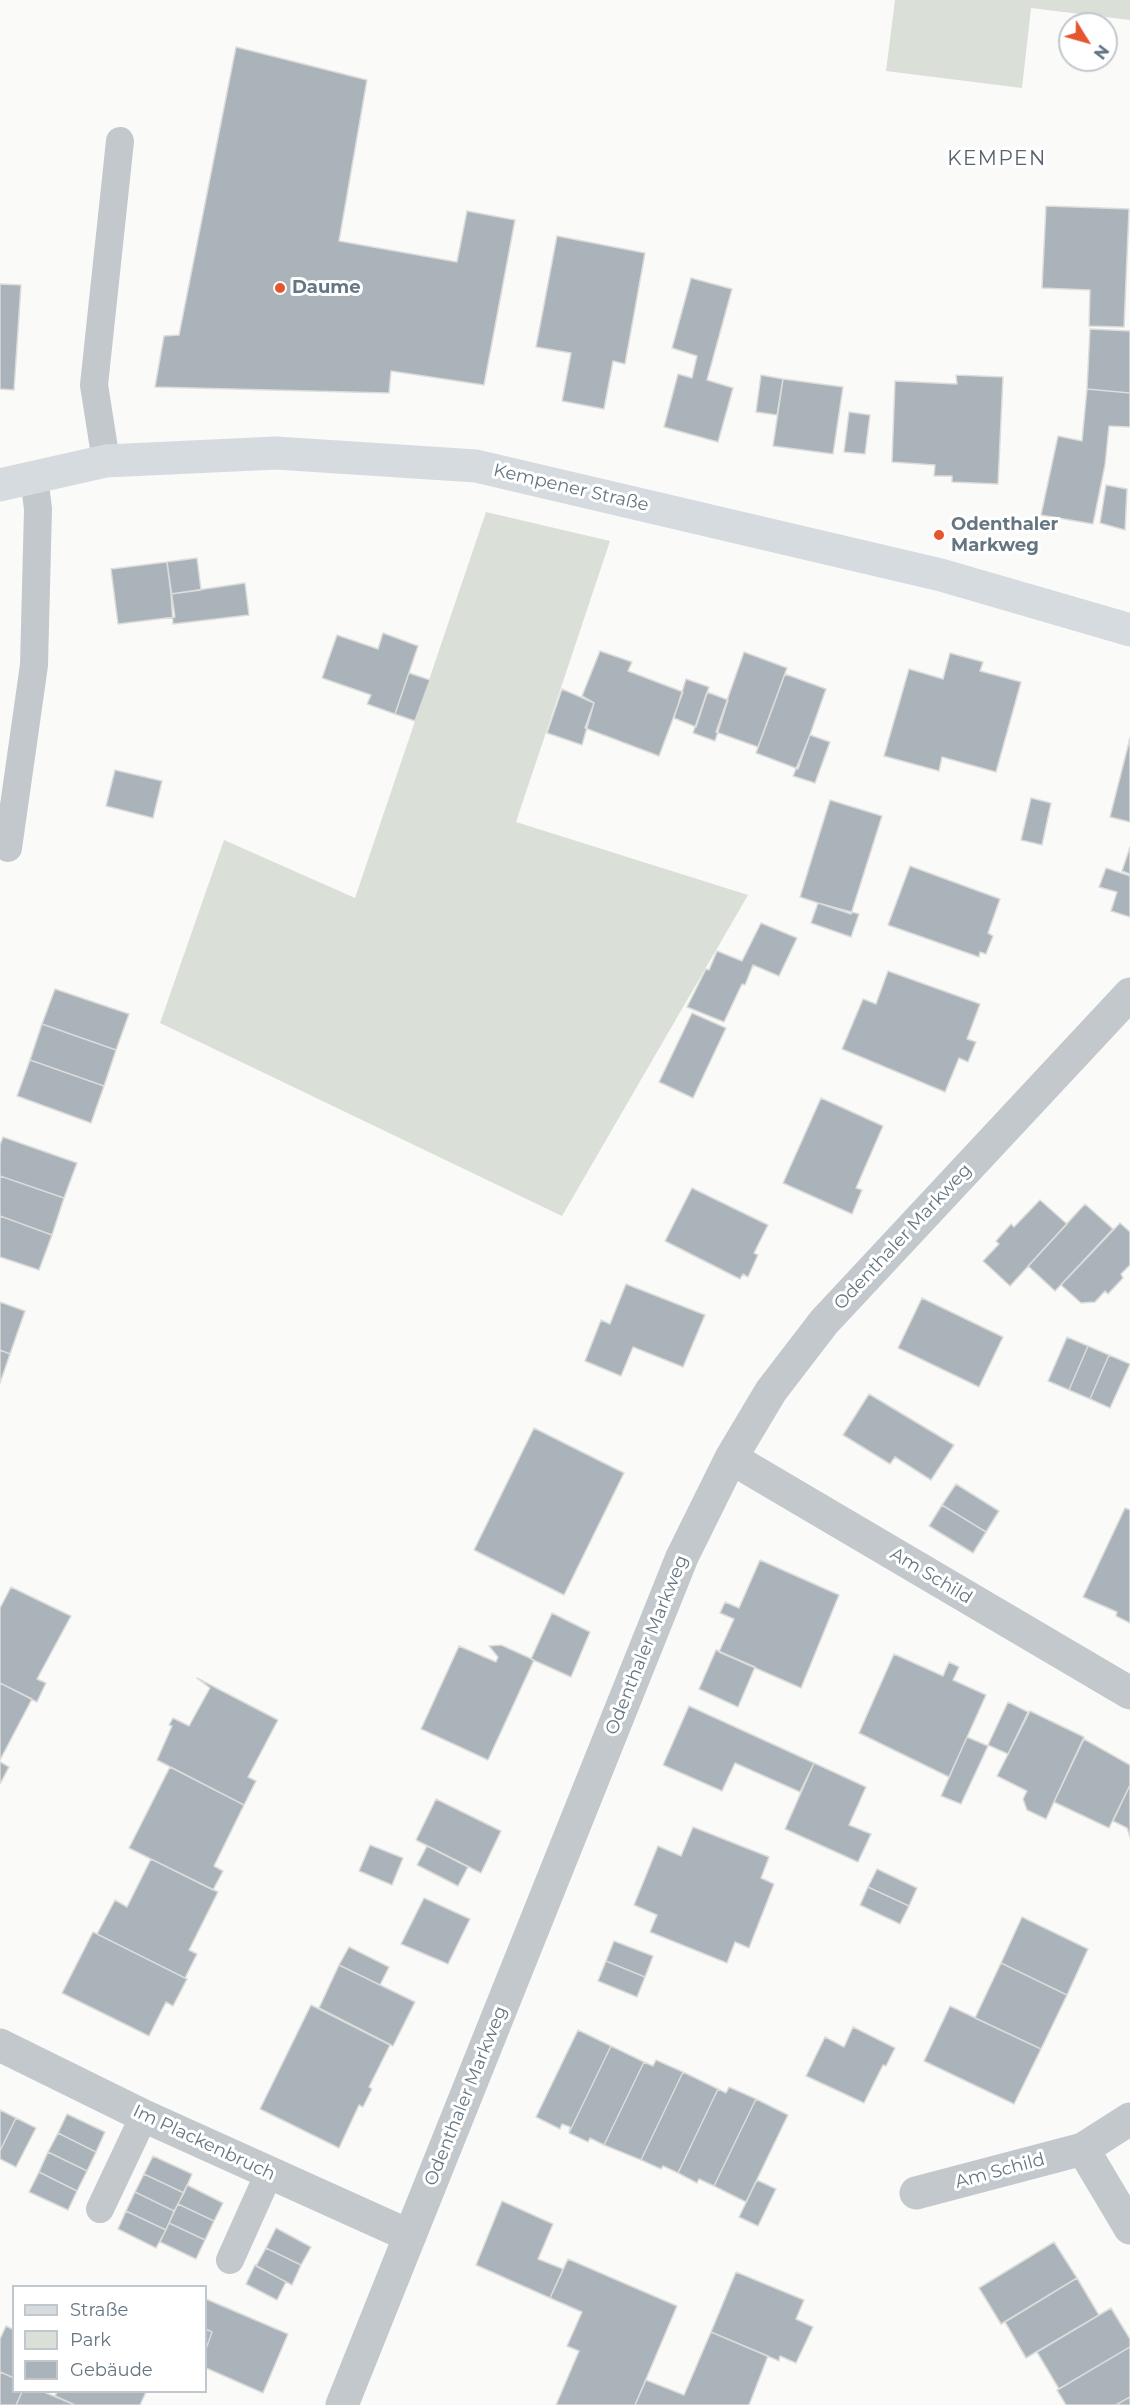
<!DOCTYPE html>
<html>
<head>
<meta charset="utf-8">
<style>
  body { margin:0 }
  #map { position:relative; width:1130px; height:2405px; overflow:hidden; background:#fafaf8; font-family:Montserrat,sans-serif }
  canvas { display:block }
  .legend { position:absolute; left:12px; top:2285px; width:195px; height:108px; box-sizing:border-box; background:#fff; border:2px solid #c1c8cd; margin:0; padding:8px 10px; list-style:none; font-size:18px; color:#657683 }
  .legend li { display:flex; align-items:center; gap:12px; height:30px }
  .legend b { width:30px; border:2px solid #c1c8cd }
  .north { position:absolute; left:1058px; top:12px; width:60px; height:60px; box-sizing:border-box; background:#fff; border:2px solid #c1c8cd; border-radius:50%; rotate:127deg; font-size:16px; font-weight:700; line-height:24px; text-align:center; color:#657683 }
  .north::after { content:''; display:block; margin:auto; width:21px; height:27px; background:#e4572e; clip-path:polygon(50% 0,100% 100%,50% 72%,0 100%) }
</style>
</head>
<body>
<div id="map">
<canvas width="1130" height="2405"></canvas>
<ul class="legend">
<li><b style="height:8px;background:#d6dbdf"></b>Straße</li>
<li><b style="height:16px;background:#dadfd7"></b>Park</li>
<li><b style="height:16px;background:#aab3b9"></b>Gebäude</li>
</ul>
<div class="north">N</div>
</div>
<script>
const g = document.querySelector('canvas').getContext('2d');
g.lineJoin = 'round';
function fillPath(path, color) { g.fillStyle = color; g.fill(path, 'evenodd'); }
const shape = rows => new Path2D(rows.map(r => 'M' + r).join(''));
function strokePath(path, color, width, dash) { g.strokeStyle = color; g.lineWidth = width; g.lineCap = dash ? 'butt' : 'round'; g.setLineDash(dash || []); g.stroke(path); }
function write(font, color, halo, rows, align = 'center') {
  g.font = font + ' Montserrat,sans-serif'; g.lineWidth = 6; g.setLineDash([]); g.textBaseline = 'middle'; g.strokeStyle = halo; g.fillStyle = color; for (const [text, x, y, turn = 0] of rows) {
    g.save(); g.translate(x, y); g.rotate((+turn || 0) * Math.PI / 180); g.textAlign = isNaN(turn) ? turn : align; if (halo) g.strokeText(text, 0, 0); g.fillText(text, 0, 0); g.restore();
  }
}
const green = shape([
  [895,0,1130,0,1130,20,1031,8,1022,88,886,71],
  [486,512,610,541,516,822,748,895,562,1216,160,1023,224,840,355,898]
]);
const building = shape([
  [236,47,367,80,339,241,457,262,467,211,515,220,484,385,391,371,389,393,155,387,164,336,179,335,236,47],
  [1046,206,1129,209,1124,327,1089,326,1090,290,1042,288,1046,206],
  [557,236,645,253,625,364,613,361,604,409,562,401,571,353,536,347,557,236],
  [691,278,732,289,707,380,733,388,718,442,664,427,678,374,692,378,697,356,672,348,691,278],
  [0,284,21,285,14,390,0,389,0,284],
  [1090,329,1130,331,1130,393,1087,389,1090,329],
  [761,375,783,379,777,415,756,412,761,375],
  [956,375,1003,377,998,484,952,482,952,476,934,476,935,465,892,462,895,381,957,384,956,375],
  [783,379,843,387,833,454,773,446,783,379],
  [1087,389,1130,393,1130,427,1109,426,1105,465,1093,524,1041,515,1058,436,1082,441,1087,389],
  [849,412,870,415,865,454,844,452,849,412],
  [1106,485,1127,489,1125,530,1100,523,1106,485],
  [197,558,201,590,171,594,167,562,197,558],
  [167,562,175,617,118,624,111,569,167,562],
  [245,583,249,615,173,624,171,594,245,583],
  [383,633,418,646,395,714,367,704,371,695,322,678,337,635,378,649,383,633],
  [600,651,632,662,628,671,683,692,659,756,585,728,594,703,582,696,600,651],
  [744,652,787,668,758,747,716,732,744,652],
  [950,653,983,662,980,671,1021,682,996,772,942,757,939,771,884,756,909,669,943,679,950,653],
  [409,673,430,680,415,721,395,714,409,673],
  [785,674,826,689,798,769,756,753,785,674],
  [686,679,709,687,696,727,674,718,686,679],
  [562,689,594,703,582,745,547,733,562,689],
  [707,692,728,700,715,741,693,733,707,692],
  [810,735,830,742,815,783,793,776,810,735],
  [1130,738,1130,822,1110,817,1130,738],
  [115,770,162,781,153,818,106,806,115,770],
  [1031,798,1051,803,1042,845,1021,840,1031,798],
  [830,800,882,816,851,914,800,897,830,800],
  [1130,847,1130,874,1122,871,1130,847],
  [910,866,1000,899,988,933,993,936,986,954,980,952,979,957,888,925,910,866],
  [1106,868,1130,876,1130,917,1111,911,1117,892,1099,887,1106,868],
  [818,903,859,914,851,937,811,923,818,903],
  [761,923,797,938,779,976,753,965,745,985,742,984,724,1022,687,1007,706,969,709,970,717,951,742,961,761,923],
  [888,971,980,1004,967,1039,976,1042,968,1062,959,1058,945,1092,842,1049,863,999,876,1004,888,971],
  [55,989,129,1014,116,1050,42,1024,55,989],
  [692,1013,726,1028,693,1098,659,1082,692,1013],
  [42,1024,116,1050,104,1086,30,1060,42,1024],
  [30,1060,104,1086,91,1123,17,1096,30,1060],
  [821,1098,883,1126,856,1188,862,1190,852,1214,783,1183,821,1098],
  [3,1137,77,1163,64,1198,0,1176,0,1145,3,1137],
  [0,1176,64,1198,52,1235,0,1216,0,1176],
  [692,1188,768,1225,754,1253,758,1255,748,1277,743,1274,740,1279,665,1241,692,1188],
  [1040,1200,1067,1224,1010,1286,983,1261,999,1244,996,1241,1011,1224,1014,1227,1040,1200],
  [1085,1204,1113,1229,1055,1291,1028,1266,1085,1204],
  [0,1216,52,1235,39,1270,0,1257,0,1216],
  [1120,1223,1130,1232,1130,1265,1121,1274,1123,1278,1108,1294,1105,1291,1095,1302,1081,1303,1061,1285,1120,1223],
  [626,1284,705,1315,683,1367,633,1347,621,1376,585,1361,601,1320,610,1324,626,1284],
  [922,1298,1003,1337,979,1387,898,1348,922,1298],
  [0,1302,25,1311,10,1354,0,1350,0,1302],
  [1067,1337,1088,1346,1069,1390,1048,1381,1067,1337],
  [1088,1346,1109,1355,1090,1399,1069,1390,1088,1346],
  [0,1350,10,1354,0,1383,0,1350],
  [1109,1355,1130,1364,1110,1408,1090,1399,1109,1355],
  [869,1394,954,1445,931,1480,895,1457,890,1464,843,1435,869,1394],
  [534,1428,624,1473,564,1595,474,1550,534,1428],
  [956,1484,999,1511,986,1532,942,1505,956,1484],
  [942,1505,986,1532,973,1553,929,1526,942,1505],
  [1125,1508,1130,1510,1130,1623,1116,1616,1117,1612,1083,1597,1125,1508],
  [760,1560,839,1595,801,1688,719,1652,734,1619,720,1613,725,1602,739,1608,760,1560],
  [11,1587,71,1616,37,1679,46,1683,37,1702,0,1683,0,1608,11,1587],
  [552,1613,590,1632,571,1677,531,1659,552,1613],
  [501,1645,534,1660,488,1760,421,1729,459,1646,496,1662,498,1657,489,1646,501,1645],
  [716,1650,755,1667,738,1707,699,1689,716,1650],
  [894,1654,943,1676,949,1662,959,1667,953,1680,986,1695,949,1777,859,1733,894,1654],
  [197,1678,278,1720,248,1777,256,1781,244,1805,157,1760,172,1726,169,1725,173,1718,189,1726,210,1688,197,1678],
  [0,1683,32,1699,0,1760,0,1683],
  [1008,1702,1028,1712,1008,1754,988,1745,1008,1702],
  [689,1706,814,1763,800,1792,735,1763,722,1791,663,1765,689,1706],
  [1030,1711,1084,1737,1046,1819,1027,1810,1023,1799,1027,1791,997,1776,1030,1711],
  [967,1737,988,1746,961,1804,941,1796,967,1737],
  [1084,1739,1130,1765,1130,1785,1109,1828,1054,1802,1084,1739],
  [0,1762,9,1767,0,1784,0,1762],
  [814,1763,866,1787,849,1825,871,1834,858,1862,785,1829,814,1763],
  [170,1767,244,1805,214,1866,223,1871,213,1890,129,1848,170,1767],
  [1130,1785,1130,1837,1127,1828,1113,1821,1130,1785],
  [436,1799,501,1831,481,1873,416,1840,436,1799],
  [693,1827,769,1857,761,1878,774,1884,749,1948,735,1942,727,1963,650,1932,657,1915,634,1905,658,1846,681,1856,693,1827],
  [370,1845,403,1858,392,1885,359,1871,370,1845],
  [427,1846,468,1867,458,1886,417,1865,427,1846],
  [151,1859,218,1892,189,1950,197,1954,185,1978,97,1934,115,1900,127,1907,151,1859],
  [877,1869,917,1888,909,1906,868,1887,877,1869],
  [868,1887,909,1906,900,1924,860,1905,868,1887],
  [424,1898,470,1919,448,1964,401,1944,424,1898],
  [1022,1917,1088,1949,1067,1995,1001,1963,1022,1917],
  [93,1932,187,1979,173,2006,166,2002,149,2036,62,1993,93,1932],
  [614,1941,653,1956,645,1977,606,1961,614,1941],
  [349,1947,389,1967,380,1985,339,1965,349,1947],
  [606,1961,645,1977,637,1997,598,1981,606,1961],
  [1001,1963,1067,1995,1041,2049,975,2018,1001,1963],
  [339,1965,415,2002,393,2046,319,2008,339,1965],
  [311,2005,390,2045,369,2087,372,2089,363,2107,359,2105,339,2148,260,2109,311,2005],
  [950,2006,1041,2049,1014,2104,924,2061,950,2006],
  [853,2027,895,2048,886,2066,883,2065,864,2103,806,2076,825,2037,844,2047,853,2027],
  [578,2030,611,2046,569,2133,570,2127,562,2124,560,2129,536,2117,578,2030],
  [611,2046,644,2062,604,2145,590,2138,588,2142,569,2133,611,2046],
  [656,2060,683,2072,641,2160,604,2145,644,2062,653,2066,656,2060],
  [683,2072,718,2089,678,2173,663,2166,661,2169,641,2160,683,2072],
  [729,2087,756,2099,714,2186,699,2179,697,2183,678,2173,718,2089,726,2093,729,2087],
  [756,2099,788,2115,746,2202,714,2186,756,2099],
  [0,2110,16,2118,0,2151,0,2110],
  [67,2114,105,2132,96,2152,58,2133,67,2114],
  [16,2118,36,2128,16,2167,0,2159,0,2151,16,2118],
  [58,2133,96,2152,87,2171,48,2152,58,2133],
  [48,2152,87,2171,77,2191,39,2172,48,2152],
  [153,2156,192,2174,184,2193,144,2174,153,2156],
  [39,2172,77,2191,68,2210,29,2192,39,2172],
  [144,2174,184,2193,174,2211,135,2192,144,2174],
  [757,2180,776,2189,758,2226,739,2217,757,2180],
  [187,2185,223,2203,214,2221,178,2204,187,2185],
  [135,2192,174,2211,166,2230,126,2211,135,2192],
  [502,2201,553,2224,538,2259,563,2269,550,2298,476,2265,502,2201],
  [178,2204,214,2221,205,2240,169,2223,178,2204],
  [126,2211,166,2230,156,2248,118,2229,126,2211],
  [169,2223,205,2240,196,2259,160,2242,169,2223],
  [276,2228,311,2247,301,2265,266,2248,276,2228],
  [1054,2242,1077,2278,1001,2324,979,2288,1054,2242],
  [266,2248,301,2265,292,2285,256,2266,266,2248],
  [568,2259,677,2306,635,2405,556,2405,579,2351,567,2346,582,2312,550,2298,568,2259],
  [255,2265,286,2282,277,2300,246,2284,255,2265],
  [736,2272,804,2300,796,2319,813,2327,796,2363,780,2356,779,2361,711,2332,736,2272],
  [1077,2278,1099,2315,1026,2358,1005,2322,1077,2278],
  [206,2299,288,2334,263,2393,206,2368,206,2349,212,2332,206,2329,206,2299],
  [1111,2308,1130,2339,1130,2347,1059,2389,1037,2352,1111,2308],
  [6,2326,14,2330,14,2378,0,2372,0,2339,6,2326],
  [206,2329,212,2332,206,2349,206,2329],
  [711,2332,768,2356,749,2405,635,2405,646,2380,684,2395,711,2332],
  [1130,2347,1130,2397,1116,2405,1066,2405,1057,2390,1130,2347],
  [0,2372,14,2378,14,2392,22,2392,16,2405,0,2405,0,2372],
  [22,2392,44,2392,75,2405,16,2405,22,2392],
  [57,2392,146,2392,140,2405,75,2405,55,2396,57,2392],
  [1130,2397,1130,2405,1116,2405,1130,2397]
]);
const lane = shape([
  [106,461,94,385,120,141],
  [8,848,34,665,38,509,34,477],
  [100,2209,144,2116],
  [230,2260,269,2173]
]);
const street = shape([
  [731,1458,1130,1693],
  [0,2045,144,2116,410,2236],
  [1083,2149,1130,2228],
  [916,2193,1083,2149,1130,2119],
  [342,2405,682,1557,731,1458,771,1391,824,1322,1130,994]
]);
const secondary = shape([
  [0,485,106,461,276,453,476,466,941,575,1130,630]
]);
const markers = [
  [280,288,6,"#e4572e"],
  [939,535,6,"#e4572e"]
];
const poiNames = [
  ["Daume",292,288],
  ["Odenthaler",951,525],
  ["Markweg",951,546]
];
const streetNames = [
  ["Kempener Straße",571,488,13],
  ["Odenthaler Markweg",903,1237,-47],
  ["Am Schild",931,1576,31],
  ["Odenthaler Markweg",647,1645,-68],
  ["Odenthaler Markweg",466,2096,-68],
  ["Im Plackenbruch",204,2143,25],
  ["Am Schild",1000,2171,-15]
];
const neighbourhoodNames = [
  ["KEMPEN",997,159]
];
fillPath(green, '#dadfd7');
fillPath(building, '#aab3b9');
strokePath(building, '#dcdcda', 1.5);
strokePath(lane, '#c3c8cc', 28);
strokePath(street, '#c3c8cc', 33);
strokePath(secondary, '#d6dbdf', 33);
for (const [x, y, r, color] of markers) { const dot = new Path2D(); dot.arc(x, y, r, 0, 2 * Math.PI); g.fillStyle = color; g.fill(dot); strokePath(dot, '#fff', 2); }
write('bold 18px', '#657683', '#fff', poiNames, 'left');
write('18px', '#657683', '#fff', streetNames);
g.letterSpacing = '1.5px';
write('20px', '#57646e', '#fff', neighbourhoodNames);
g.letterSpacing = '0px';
</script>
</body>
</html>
